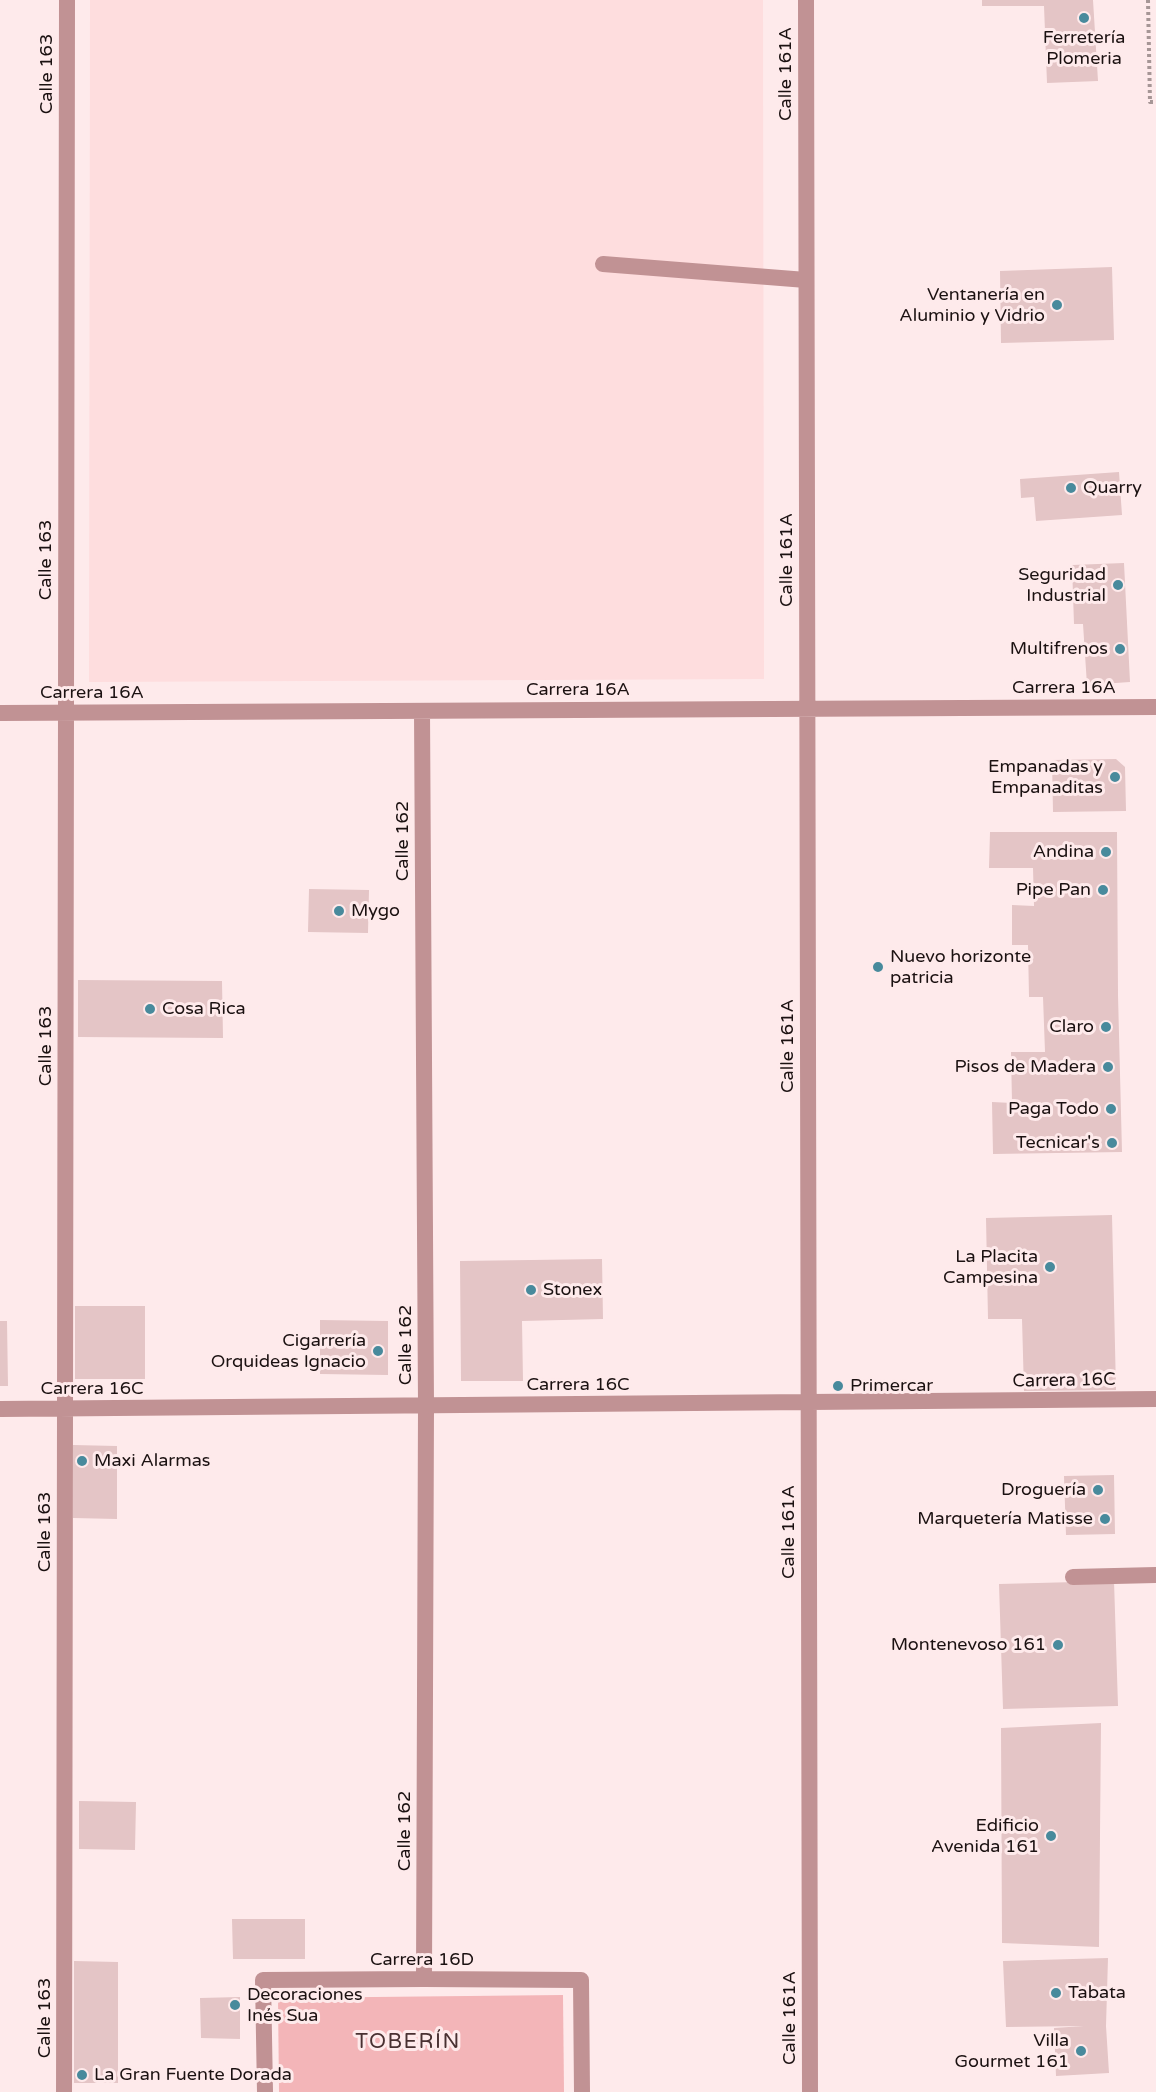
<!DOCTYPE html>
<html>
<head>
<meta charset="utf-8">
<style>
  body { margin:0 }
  canvas { display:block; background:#feeaeb }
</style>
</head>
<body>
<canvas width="1156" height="2092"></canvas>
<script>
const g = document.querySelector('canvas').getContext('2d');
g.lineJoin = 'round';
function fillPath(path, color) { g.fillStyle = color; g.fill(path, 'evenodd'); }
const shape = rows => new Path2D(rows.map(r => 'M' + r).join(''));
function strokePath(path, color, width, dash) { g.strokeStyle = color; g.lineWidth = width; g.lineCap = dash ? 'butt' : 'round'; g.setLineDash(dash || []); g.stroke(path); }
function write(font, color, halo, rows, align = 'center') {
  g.font = font + ' "Varela Round",sans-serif'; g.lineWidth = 6; g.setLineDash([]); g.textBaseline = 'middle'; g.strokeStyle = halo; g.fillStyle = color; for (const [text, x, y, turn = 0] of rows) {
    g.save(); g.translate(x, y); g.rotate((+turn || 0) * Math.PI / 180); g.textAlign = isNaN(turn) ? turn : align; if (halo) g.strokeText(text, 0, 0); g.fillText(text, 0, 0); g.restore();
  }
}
const built = shape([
  [90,0,763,0,764,679,89,682]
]);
const green = shape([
  [563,1995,564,2092,279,2092,278,1998]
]);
const building = shape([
  [982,0,1093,0,1098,81,1047,83,1044,6,982,6],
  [1112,267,1114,340,1001,343,1000,271],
  [1119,472,1122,515,1036,521,1034,497,1021,498,1020,479],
  [1124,563,1130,682,1087,685,1083,624,1074,624,1072,565],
  [1116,759,1125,767,1126,811,1053,812,1052,760],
  [990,832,1117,832,1118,995,1122,1152,993,1154,992,1102,1012,1103,1011,1052,1045,1052,1043,997,1029,997,1028,945,1012,945,1012,905,1034,906,1033,868,989,868],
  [309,889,369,890,368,933,308,932],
  [78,980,222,981,223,1038,78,1037],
  [1112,1215,1116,1390,1024,1391,1022,1319,988,1319,986,1218],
  [602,1259,603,1319,522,1321,523,1381,461,1381,460,1261],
  [75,1306,145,1306,145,1379,75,1379],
  [320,1320,388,1321,388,1375,320,1374],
  [0,1321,7,1321,8,1386,0,1386],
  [73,1445,117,1446,117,1519,73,1518],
  [1114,1475,1115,1534,1066,1535,1064,1476],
  [1114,1581,1118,1706,1003,1709,999,1584],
  [1101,1723,1099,1947,1002,1943,1001,1728],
  [79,1801,136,1802,135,1850,79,1849],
  [232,1919,305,1919,305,1959,233,1959],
  [1108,1958,1106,2026,1109,2073,1056,2076,1054,2028,1084,2026,1006,2027,1003,1961],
  [74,1961,118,1962,118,2083,74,2083],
  [240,1997,240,2039,201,2038,200,1998]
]);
const path = shape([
  [1148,0,1150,102,1156,102]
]);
const service = shape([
  [603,264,806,280],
  [1073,1577,1156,1575]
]);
const minor = shape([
  [806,0,810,2092],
  [422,711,426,1405,424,1979],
  [0,713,1156,707],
  [0,1409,1156,1399],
  [64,2092,67,0],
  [265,2092,263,1980,424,1979,581,1980,582,2092]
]);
const markers = [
  [1084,18,6,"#488a9c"],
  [1057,305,6,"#488a9c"],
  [1071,488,6,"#488a9c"],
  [1118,585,6,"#488a9c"],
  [1120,649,6,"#488a9c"],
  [1115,777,6,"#488a9c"],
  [1106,852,6,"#488a9c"],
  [1103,890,6,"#488a9c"],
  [339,911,6,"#488a9c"],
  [878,967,6,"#488a9c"],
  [150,1009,6,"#488a9c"],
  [1106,1027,6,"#488a9c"],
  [1108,1067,6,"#488a9c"],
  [1111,1109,6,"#488a9c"],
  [1112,1143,6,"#488a9c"],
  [1050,1267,6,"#488a9c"],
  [531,1290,6,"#488a9c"],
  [378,1351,6,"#488a9c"],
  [838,1386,6,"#488a9c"],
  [82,1461,6,"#488a9c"],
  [1098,1490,6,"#488a9c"],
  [1105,1519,6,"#488a9c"],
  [1058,1645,6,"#488a9c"],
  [1051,1836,6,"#488a9c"],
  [1056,1993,6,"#488a9c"],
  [235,2005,6,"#488a9c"],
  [1081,2051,6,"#488a9c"],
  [82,2075,6,"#488a9c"]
];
const poiNames = [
  ["Ferretería",1084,38,"center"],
  ["Plomeria",1084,59,"center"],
  ["Ventanería en",1045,295],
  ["Aluminio y Vidrio",1045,316],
  ["Quarry",1083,488,"left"],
  ["Seguridad",1106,575],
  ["Industrial",1106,596],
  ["Multifrenos",1108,649],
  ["Empanadas y",1103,767],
  ["Empanaditas",1103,788],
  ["Andina",1094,852],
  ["Pipe Pan",1091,890],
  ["Mygo",351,911,"left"],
  ["Nuevo horizonte",890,957,"left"],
  ["patricia",890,978,"left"],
  ["Cosa Rica",162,1009,"left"],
  ["Claro",1094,1027],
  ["Pisos de Madera",1096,1067],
  ["Paga Todo",1099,1109],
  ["Tecnicar's",1100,1143],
  ["La Placita",1038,1257],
  ["Campesina",1038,1278],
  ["Stonex",543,1290,"left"],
  ["Cigarrería",366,1341],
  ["Orquideas Ignacio",366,1362],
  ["Primercar",850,1386,"left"],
  ["Maxi Alarmas",94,1461,"left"],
  ["Droguería",1086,1490],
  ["Marquetería Matisse",1093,1519],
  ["Montenevoso 161",1046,1645],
  ["Edificio",1039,1826],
  ["Avenida 161",1039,1847],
  ["Tabata",1068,1993,"left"],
  ["Decoraciones",247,1995,"left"],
  ["Inés Sua",247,2016,"left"],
  ["Villa",1069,2041],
  ["Gourmet 161",1069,2062],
  ["La Gran Fuente Dorada",94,2075,"left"]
];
const streetNames = [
  ["Calle 163",47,74,-90],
  ["Calle 161A",786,74,-90],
  ["Calle 163",46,560,-90],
  ["Calle 161A",787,560,-90],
  ["Carrera 16A",1064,688],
  ["Carrera 16A",578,690],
  ["Carrera 16A",92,693],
  ["Calle 162",403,841,-90],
  ["Calle 163",46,1046,-90],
  ["Calle 161A",788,1046,-90],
  ["Calle 162",406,1345,-90],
  ["Carrera 16C",1064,1381,-1],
  ["Carrera 16C",578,1385],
  ["Carrera 16C",92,1389],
  ["Calle 163",45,1532,-90],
  ["Calle 161A",789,1532,-90],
  ["Calle 162",405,1831,-90],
  ["Carrera 16D",422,1960],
  ["Calle 163",45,2018,-90],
  ["Calle 161A",790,2018,-90]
];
const quarterNames = [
  ["TOBERÍN",408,2042]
];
fillPath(built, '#feddde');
fillPath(green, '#f3b5b8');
fillPath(building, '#e4c5c6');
strokePath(path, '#a69696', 4, [3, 3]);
strokePath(service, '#c19294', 16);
strokePath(minor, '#c19294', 16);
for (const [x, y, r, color] of markers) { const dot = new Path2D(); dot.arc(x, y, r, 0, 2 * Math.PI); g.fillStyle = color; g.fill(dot); strokePath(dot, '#feeaeb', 2); }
write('18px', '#1b1111', '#feeaeb', poiNames, 'right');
write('18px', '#1b1111', '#feeaeb', streetNames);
g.letterSpacing = '1.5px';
write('21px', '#493132', '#feeaeb', quarterNames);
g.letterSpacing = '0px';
</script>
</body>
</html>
